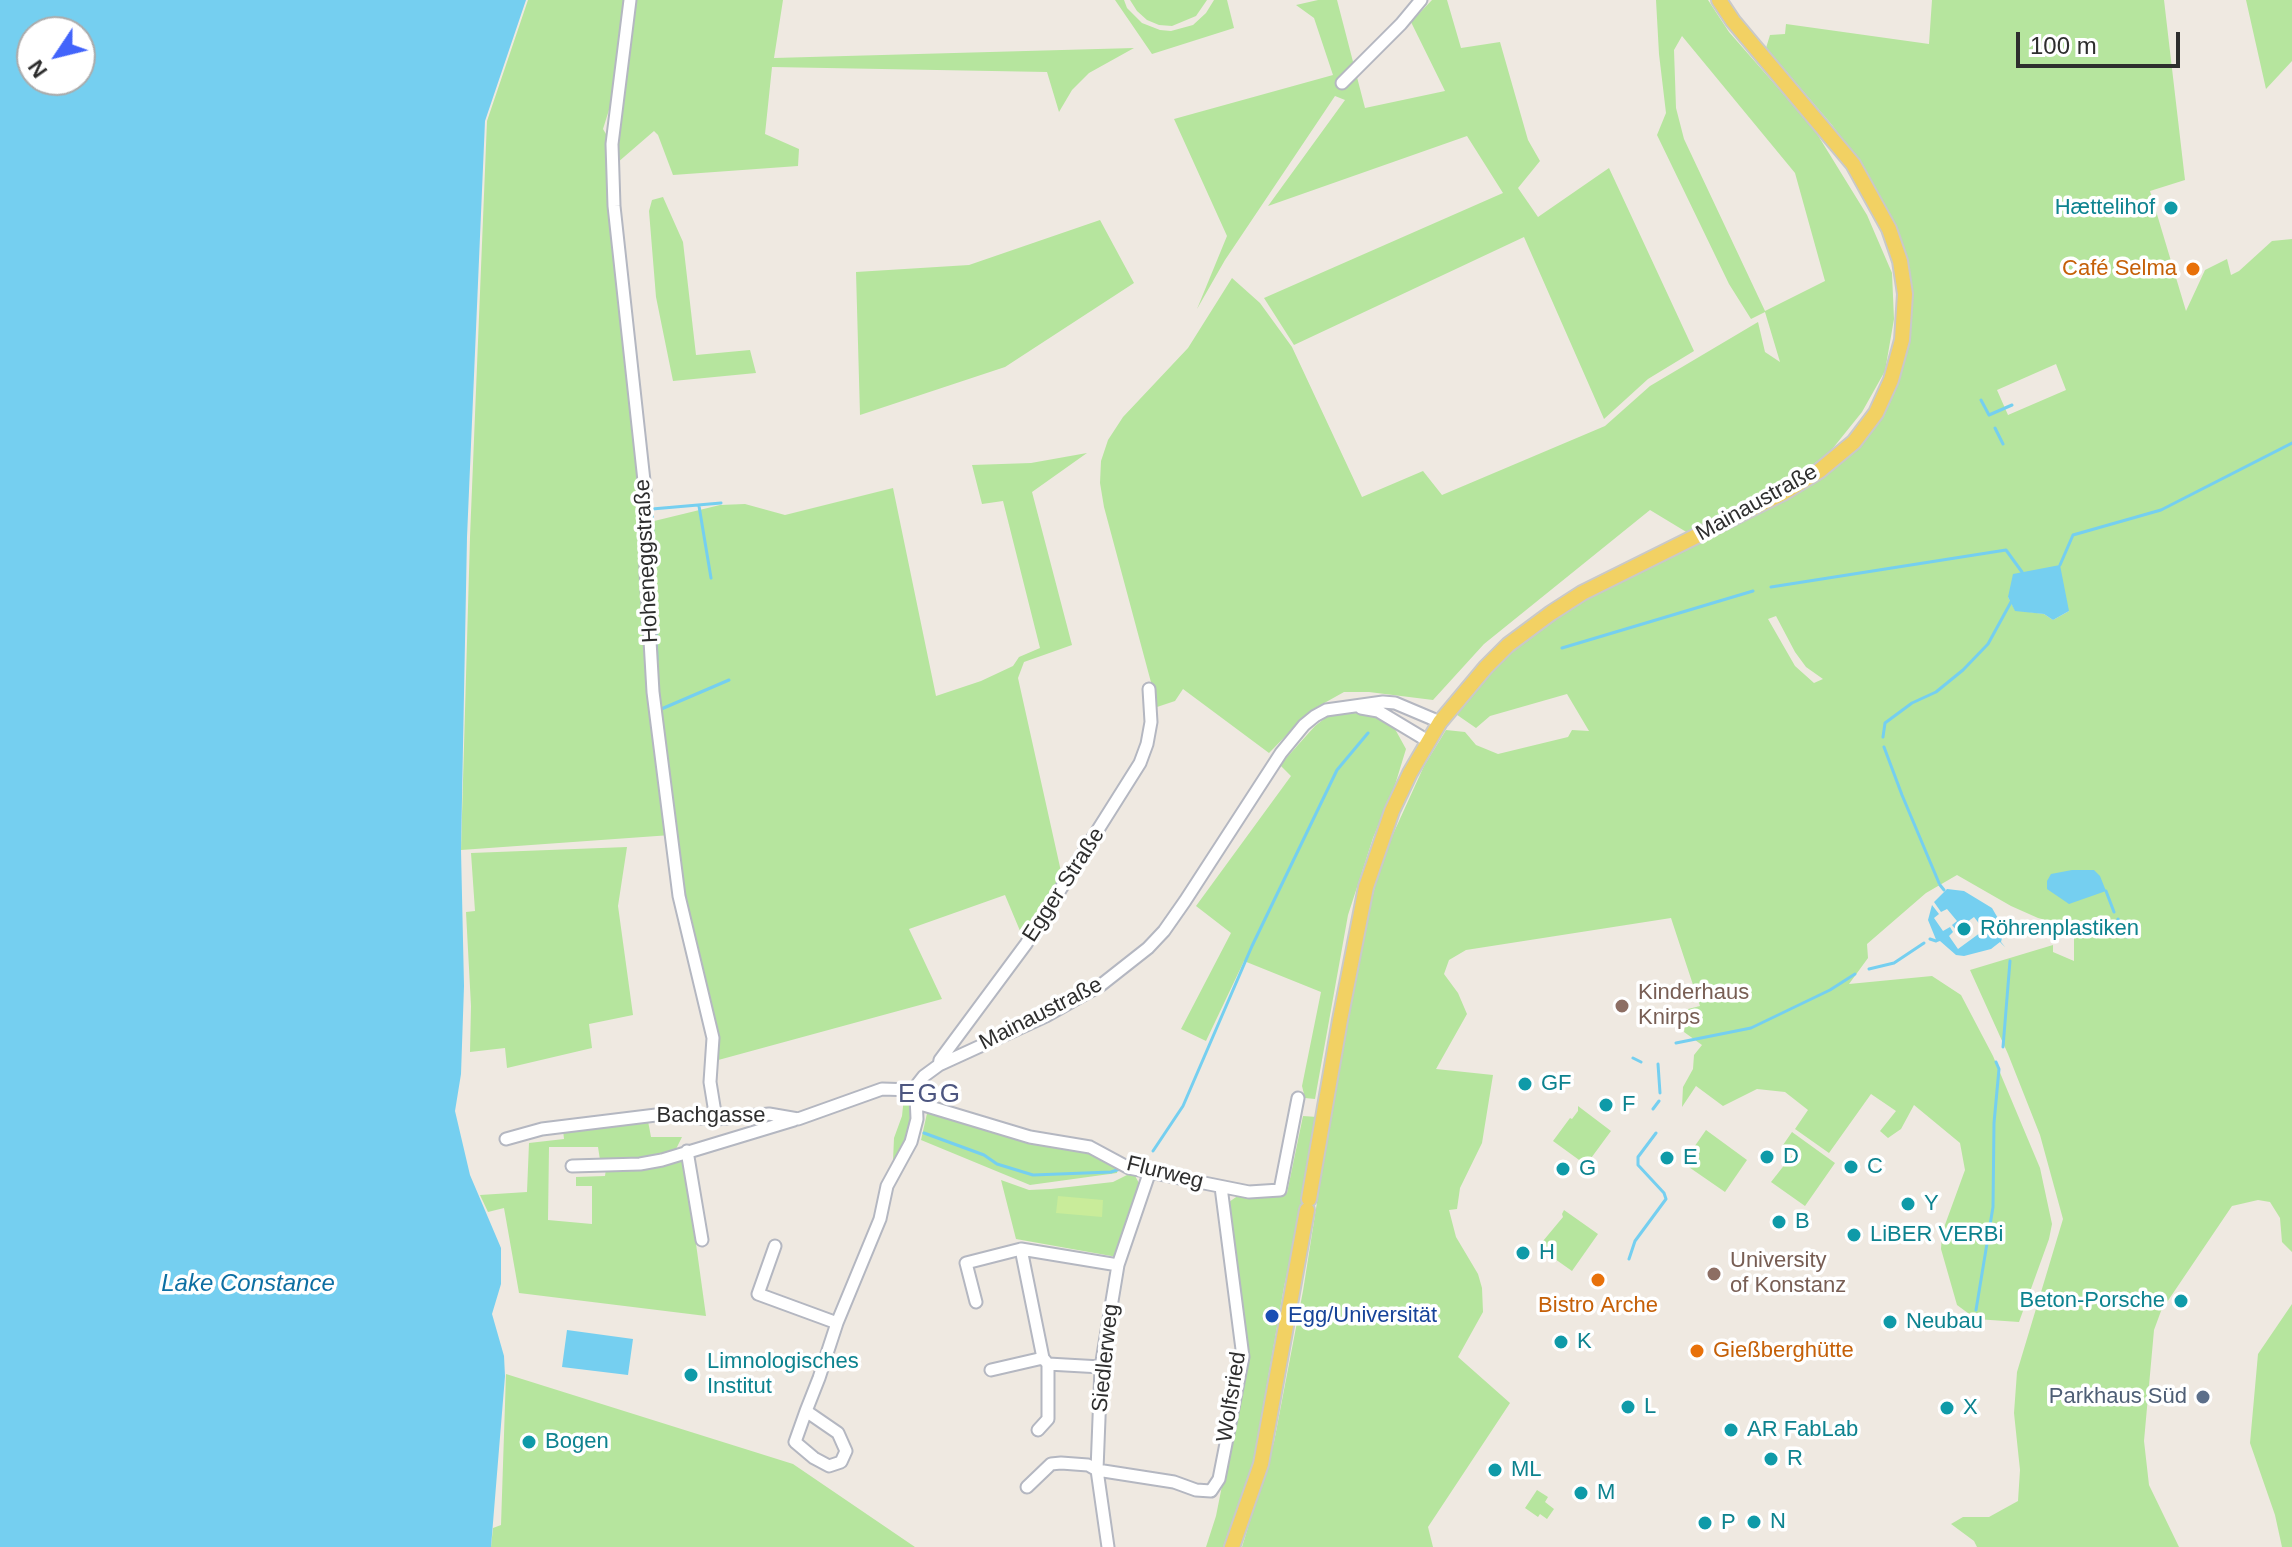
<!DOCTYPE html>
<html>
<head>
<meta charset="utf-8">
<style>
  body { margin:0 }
  #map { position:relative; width:2292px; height:1547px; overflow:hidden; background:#efe9e1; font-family:Arial,sans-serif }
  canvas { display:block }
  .north { position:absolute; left:16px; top:16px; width:80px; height:80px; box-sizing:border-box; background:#fff; border:2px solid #ababab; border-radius:50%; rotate:235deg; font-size:22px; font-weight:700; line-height:32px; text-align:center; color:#2e2e2e }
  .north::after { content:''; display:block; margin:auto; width:28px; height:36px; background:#4264fb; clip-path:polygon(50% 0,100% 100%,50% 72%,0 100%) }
  .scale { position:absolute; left:2016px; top:32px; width:164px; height:36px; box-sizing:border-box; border:4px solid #2e2e2e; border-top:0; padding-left:10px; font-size:24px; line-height:28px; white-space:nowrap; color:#2e2e2e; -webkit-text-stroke:6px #fff; paint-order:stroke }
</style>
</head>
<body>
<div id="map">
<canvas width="2292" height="1547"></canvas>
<div class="north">N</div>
<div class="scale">100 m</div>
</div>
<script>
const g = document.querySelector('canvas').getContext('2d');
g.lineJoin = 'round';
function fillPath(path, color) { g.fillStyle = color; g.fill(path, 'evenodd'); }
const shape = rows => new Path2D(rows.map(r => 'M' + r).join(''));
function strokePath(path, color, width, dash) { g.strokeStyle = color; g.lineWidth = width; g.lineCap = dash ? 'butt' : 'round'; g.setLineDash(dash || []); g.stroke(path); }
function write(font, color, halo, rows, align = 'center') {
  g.font = font + ' Arial,sans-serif'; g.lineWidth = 7; g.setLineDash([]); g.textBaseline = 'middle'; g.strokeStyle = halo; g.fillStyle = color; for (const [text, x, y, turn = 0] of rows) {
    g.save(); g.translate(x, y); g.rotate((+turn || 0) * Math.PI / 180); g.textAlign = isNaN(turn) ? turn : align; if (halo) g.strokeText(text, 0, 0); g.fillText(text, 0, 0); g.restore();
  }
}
const green = shape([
  [528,0,783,0,774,58,1134,48,1089,73,1072,90,1059,112,1047,72,772,67,765,134,799,149,798,166,673,175,658,135,654,131,617,163,625,59,603,129,612,144,646,523,720,505,745,504,785,515,893,488,936,696,981,681,1013,666,1019,657,1040,648,1003,501,982,504,972,465,1031,463,1087,453,1032,492,1072,645,1024,662,1018,678,1062,876,1023,938,1005,895,909,929,942,999,711,1062,713,1036,671,835,461,850,470,537,487,121],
  [1115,0,1124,0,1127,8,1142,23,1160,30,1171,31,1193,25,1206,13,1214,0,1227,0,1234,28,1152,54],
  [1130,0,1207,0,1196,16,1172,26,1159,25,1147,20,1137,11],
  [1318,0,1337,0,1365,108,1445,91,1411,22,1432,0,1447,0,1461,48,1500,42,1528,140,1540,161,1518,188,1538,217,1609,168,1694,351,1648,379,1604,419,1524,237,1294,345,1264,298,1503,193,1467,136,1268,206,1345,100,1335,96,1225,260,1197,309,1227,236,1174,119,1333,75,1314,18,1296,5],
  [1656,0,1708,0,1729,32,1814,129,1867,215,1892,273,1894,319,1885,371,1862,412,1829,453,1783,486,1829,460,1888,399,1909,290,1856,158,1832,125,1766,48,1770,35,1785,34,1786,24,1929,44,1932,0,2164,0,2185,180,2150,191,2186,311,2205,270,2227,259,2231,275,2239,271,2272,241,2292,239,2292,1252,2282,1242,2280,1218,2270,1202,2258,1200,2232,1206,2161,1311,2154,1330,2144,1441,2149,1485,2179,1547,1977,1547,1974,1541,1951,1524,1963,1517,1989,1517,2018,1501,2020,1470,2014,1413,2017,1372,2063,1219,2040,1135,2008,1054,1970,970,2053,945,2053,952,2074,961,2074,938,2069,926,2038,918,2011,906,1957,875,1926,893,1867,944,1868,958,1849,984,1932,976,1961,995,1993,1056,2040,1168,2052,1224,2049,1239,2019,1322,1976,1319,1957,1305,1941,1249,1942,1233,1965,1170,1960,1143,1914,1105,1901,1129,1888,1138,1880,1131,1896,1111,1871,1094,1829,1153,1795,1129,1808,1110,1785,1092,1757,1089,1723,1106,1696,1086,1682,1107,1683,1087,1693,1069,1694,1055,1702,1045,1684,1032,1688,1009,1700,1006,1671,918,1466,950,1449,960,1444,974,1458,993,1467,1014,1436,1069,1493,1075,1482,1143,1460,1188,1457,1209,1449,1210,1456,1237,1478,1274,1482,1288,1483,1312,1458,1357,1510,1403,1428,1527,1433,1547,1242,1547,1274,1442,1303,1291,1343,1037,1362,934,1384,854,1424,766,1446,730,1465,732,1476,745,1498,754,1568,737,1572,730,1589,731,1567,694,1490,716,1476,728,1450,710,1495,658,1688,533,1650,510,1484,644,1433,700,1369,692,1344,692,1310,711,1269,753,1183,689,1175,701,1154,708,1152,686,1104,507,1100,483,1101,461,1108,440,1123,417,1188,348,1232,278,1260,303,1292,347,1362,497,1423,471,1442,495,1605,426,1650,386,1758,322,1765,352,1780,362,1765,312,1751,319,1729,284,1657,135,1666,113,1659,54],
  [1682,36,1795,173,1825,281,1765,311,1684,139,1676,108,1674,50],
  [2056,364,2066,390,2008,415,1997,390],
  [2008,597,2069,611,2053,620,2044,614,2015,610],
  [1776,616,1795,652,1806,667,1823,679,1814,683,1795,666,1768,619],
  [2246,0,2292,0,2292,61,2266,89],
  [663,197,683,242,696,355,750,350,756,373,673,381,656,297,649,211,652,200],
  [1100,220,1134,283,1005,367,860,415,856,272,969,265],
  [1333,712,1372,714,1395,729,1406,749,1395,785,1373,838,1348,915,1315,1099,1305,1098,1302,1086,1321,992,1244,961,1206,1041,1181,1029,1231,933,1196,906,1291,776,1280,765,1315,726],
  [627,847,618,906,633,1015,589,1024,592,1048,507,1068,505,1048,470,1052,471,1006,466,912,475,911,471,853],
  [904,1097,911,1100,915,1107,907,1141,893,1161,894,1138,902,1116],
  [1578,1106,1611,1131,1586,1165,1553,1141,1570,1118,1572,1119,1578,1111],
  [928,1109,986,1131,1089,1150,1118,1165,1117,1173,1030,1185,921,1140],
  [1303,1116,1317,1117,1304,1197,1284,1287,1252,1469,1223,1547,1206,1547,1216,1516,1247,1360,1229,1202,1239,1195,1271,1197,1287,1193],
  [648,1121,651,1137,682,1137,676,1149,642,1159,600,1160,598,1147,549,1147,548,1220,592,1224,592,1186,576,1186,576,1177,605,1176,606,1169,684,1157,706,1316,519,1293,504,1208,488,1212,480,1195,527,1192,529,1143,564,1139,563,1130],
  [1706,1130,1747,1160,1725,1192,1683,1163],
  [1792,1132,1835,1163,1805,1206,1771,1182,1793,1154,1783,1145],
  [1133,1172,1140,1185,1117,1257,1016,1239,1001,1180,1029,1190,1051,1189,1113,1182],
  [1564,1210,1598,1234,1572,1271,1538,1247,1563,1217,1562,1214],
  [2292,1304,2292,1547,2282,1547,2275,1515,2250,1443,2258,1354],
  [506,1374,793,1464,915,1547,491,1547,493,1528,501,1525],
  [1537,1490,1548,1497,1545,1502,1554,1509,1547,1519,1540,1514,1538,1517,1525,1508]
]);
const pitch = shape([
  [1058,1196,1103,1200,1102,1217,1056,1213]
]);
const water = shape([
  [0,0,526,0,485,121,467,537,461,850,464,986,461,1074,455,1111,470,1175,501,1248,501,1284,492,1314,504,1356,505,1376,491,1547,0,1547],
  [32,32,80,32,80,80,32,80],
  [2060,565,2069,611,2053,620,2044,614,2015,611,2008,597,2013,574],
  [2072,870,2094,870,2100,876,2106,891,2069,904,2047,889,2047,881,2051,874],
  [1947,889,1964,891,1992,908,1999,920,2003,934,2001,942,2005,947,2000,942,1991,949,1964,956,1956,955,1940,941,1937,942,1928,920,1932,905,1939,914,1934,918,1943,931,1950,927,1953,932,1949,936,1958,949,1984,930,1974,917,1956,930,1952,925,1957,921,1947,909,1941,912,1934,902],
  [567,1330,633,1339,628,1375,562,1367]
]);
const stream = shape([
  [1981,400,1989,415,2012,405],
  [1995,428,2003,444],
  [699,506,711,578],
  [2060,565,2073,535,2161,510,2292,443],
  [1771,587,2006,550,2022,572],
  [1562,648,1753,591],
  [657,660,652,509,721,503],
  [659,710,729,680],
  [1883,737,1885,723,1912,703,1936,692,1963,670,1988,644,2011,602],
  [1884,747,1902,795,1939,883],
  [1940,885,1944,890],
  [2106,891,2114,912],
  [2118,919,2127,937],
  [1930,939,1936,941],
  [1869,969,1894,963,1924,943],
  [1676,1043,1751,1028,1830,990,1855,974],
  [2003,1047,2010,961],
  [1633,1058,1641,1062],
  [1658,1064,1660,1093],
  [1653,1109,1659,1101],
  [924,1133,984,1155,997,1164,1033,1175,1111,1172,1120,1169],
  [1153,1151,1183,1106,1252,946,1337,770,1368,733],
  [1629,1259,1635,1241,1666,1199,1664,1193,1638,1165,1638,1157,1656,1133],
  [1976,1310,1993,1207,1994,1123,1999,1069,1996,1062]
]);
const minor = shape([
  [630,0,612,144,614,206,645,490,646,572,653,692,679,896,713,1038,710,1082,716,1119],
  [1342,83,1401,24,1421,0],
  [1361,708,1378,711,1428,741],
  [939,1065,940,1060,1026,944,1140,763,1147,744,1151,722,1149,689],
  [913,1090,924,1076,939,1065,1046,1016,1101,985,1148,948,1164,931,1185,901,1281,753,1304,725,1315,716,1326,710,1383,702,1395,703,1440,722],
  [917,1103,1030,1137,1090,1147,1129,1168,1249,1192,1280,1190,1298,1098],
  [506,1139,542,1129,656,1115,716,1119,769,1114,798,1119,882,1089,913,1090],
  [687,1151,702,1240],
  [572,1166,640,1164,662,1160,794,1120],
  [775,1246,758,1294,837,1323],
  [976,1302,966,1263,1021,1249],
  [1048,1364,1101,1367],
  [991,1370,1043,1358],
  [806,1411,838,1433,846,1451,841,1462,829,1466,814,1458,795,1442,806,1411,819,1378,837,1323,880,1219,887,1186,911,1142,917,1119,916,1096,913,1090],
  [1038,1430,1048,1419,1048,1364,1043,1358,1021,1249,1118,1265],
  [1027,1487,1051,1464,1061,1463,1088,1465,1097,1470,1174,1482,1196,1490,1211,1491,1219,1479,1243,1357,1221,1187],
  [1108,1547,1097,1470,1101,1367,1118,1265,1149,1174]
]);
const major = shape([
  [1309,1199,1340,1020,1366,887,1392,811,1410,773,1440,722,1486,667,1508,645,1551,613,1582,593,1783,493,1819,471,1854,442,1876,413,1891,380,1902,340,1905,294,1900,261,1889,229,1853,164,1733,21,1719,0],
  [1232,1547,1261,1464,1307,1210]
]);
const markers = [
  [2171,208,8,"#0f9aa8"],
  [2193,269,8,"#e8710a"],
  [1964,929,8,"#0f9aa8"],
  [1622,1006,8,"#8d6e63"],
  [1525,1084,8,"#0f9aa8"],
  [1606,1105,8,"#0f9aa8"],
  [1767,1157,8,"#0f9aa8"],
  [1667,1158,8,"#0f9aa8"],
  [1851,1167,8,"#0f9aa8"],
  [1563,1169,8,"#0f9aa8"],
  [1908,1204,8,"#0f9aa8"],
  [1779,1222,8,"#0f9aa8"],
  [1854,1235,8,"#0f9aa8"],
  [1523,1253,8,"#0f9aa8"],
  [1714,1274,8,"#8d6e63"],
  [1598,1280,8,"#e8710a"],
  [2181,1301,8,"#0f9aa8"],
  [1272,1316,8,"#1a4fb4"],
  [1890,1322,8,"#0f9aa8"],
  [1561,1342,8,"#0f9aa8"],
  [1697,1351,8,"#e8710a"],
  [691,1375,8,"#0f9aa8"],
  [2203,1397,8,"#5c6f8a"],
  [1628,1407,8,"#0f9aa8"],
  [1947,1408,8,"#0f9aa8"],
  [1731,1430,8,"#0f9aa8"],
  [529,1442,8,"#0f9aa8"],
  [1771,1459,8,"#0f9aa8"],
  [1495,1470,8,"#0f9aa8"],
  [1581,1493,8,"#0f9aa8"],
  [1754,1522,8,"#0f9aa8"],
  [1705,1523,8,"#0f9aa8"]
];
const cultureNames = [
  ["Hættelihof",2155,208,"right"],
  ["Röhrenplastiken",1980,929],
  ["GF",1541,1084],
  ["F",1622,1105],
  ["D",1783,1157],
  ["E",1683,1158],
  ["C",1867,1167],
  ["G",1579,1169],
  ["Y",1924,1204],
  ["B",1795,1222],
  ["LiBER VERBi",1870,1235],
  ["H",1539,1253],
  ["Beton-Porsche",2165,1301,"right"],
  ["Neubau",1906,1322],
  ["K",1577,1342],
  ["Limnologisches",707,1362],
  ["Institut",707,1387],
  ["L",1644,1407],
  ["X",1963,1408],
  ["AR FabLab",1747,1430],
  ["Bogen",545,1442],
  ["R",1787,1459],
  ["ML",1511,1470],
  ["M",1597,1493],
  ["N",1770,1522],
  ["P",1721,1523]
];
const foodNames = [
  ["Café Selma",2177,269],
  ["Bistro Arche",1598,1306,"center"],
  ["Gießberghütte",1713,1351,"left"]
];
const streetNames = [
  ["Mainaustraße",1757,503,-29],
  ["Hoheneggstraße",647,561,-93],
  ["Egger Straße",1064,885,-57],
  ["Mainaustraße",1041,1014,-27],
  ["Bachgasse",711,1116],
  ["Flurweg",1165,1173,14],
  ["Siedlerweg",1106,1358,-84],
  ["Wolfsried",1232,1397,-81]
];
const educationNames = [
  ["Kinderhaus",1638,993],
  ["Knirps",1638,1018],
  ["University",1730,1261],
  ["of Konstanz",1730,1286]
];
const transitNames = [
  ["Egg/Universität",1288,1316]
];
const serviceNames = [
  ["Parkhaus Süd",2187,1397]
];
const waterNames = [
  ["Lake Constance",248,1284]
];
const quarterNames = [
  ["EGG",930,1095]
];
fillPath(green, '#b6e59e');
fillPath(pitch, '#c9ec9a');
fillPath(water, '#75cff0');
strokePath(stream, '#75cff0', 3);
strokePath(minor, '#b4b7c1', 15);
strokePath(major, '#c9c9c9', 18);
strokePath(minor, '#fff', 11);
strokePath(major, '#f2d163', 14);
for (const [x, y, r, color] of markers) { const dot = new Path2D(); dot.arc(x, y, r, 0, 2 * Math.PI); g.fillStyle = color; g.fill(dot); strokePath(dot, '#fff', 3); }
write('22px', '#0d838f', '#fff', cultureNames, 'left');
write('22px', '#c56008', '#fff', foodNames, 'right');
write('22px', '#2e2e2e', '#fff', streetNames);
write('22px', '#785e54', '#fff', educationNames, 'left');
write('22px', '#164399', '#fff', transitNames, 'left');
write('22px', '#4e5e75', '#fff', serviceNames, 'right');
write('italic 24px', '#0d6fa3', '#fff', waterNames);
g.letterSpacing = '2px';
write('26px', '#4d5680', '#fff', quarterNames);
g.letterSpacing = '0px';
</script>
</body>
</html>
